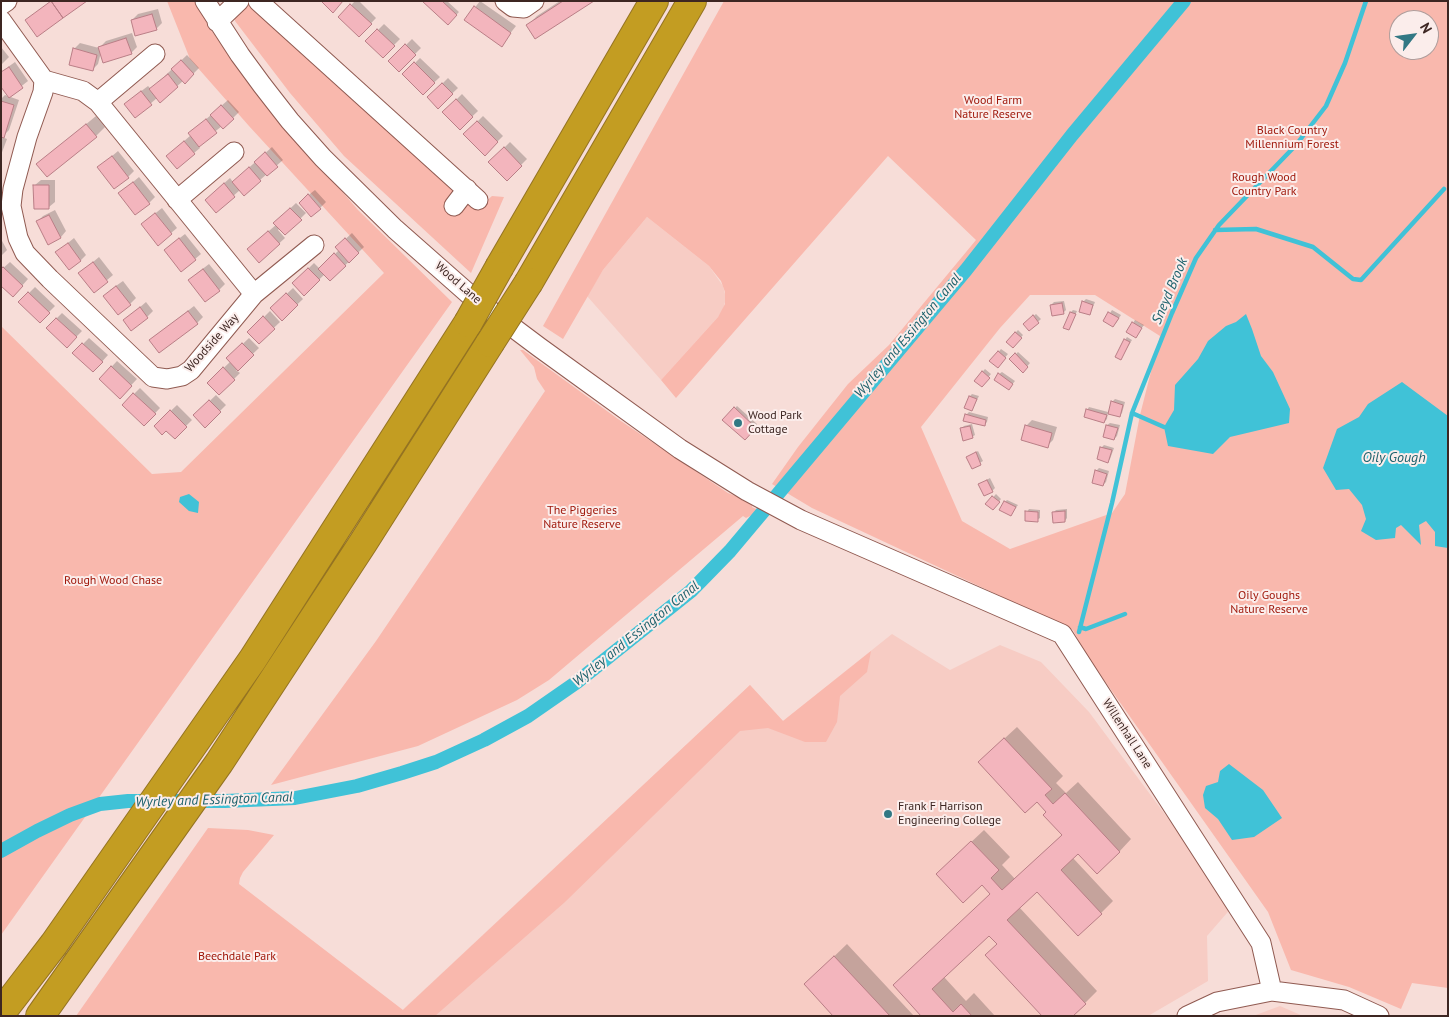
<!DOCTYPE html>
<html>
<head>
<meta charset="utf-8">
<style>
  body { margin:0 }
  #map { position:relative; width:1449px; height:1017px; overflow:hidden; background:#f7ddd8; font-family:"PT Sans",sans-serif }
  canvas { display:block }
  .frame { position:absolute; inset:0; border:2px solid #3d2622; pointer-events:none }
  .north { position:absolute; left:1389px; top:10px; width:50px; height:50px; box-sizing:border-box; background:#fbedeb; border:1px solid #af9d9b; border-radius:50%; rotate:60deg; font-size:14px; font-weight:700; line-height:20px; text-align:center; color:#3d2622 }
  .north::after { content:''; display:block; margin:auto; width:18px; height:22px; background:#327884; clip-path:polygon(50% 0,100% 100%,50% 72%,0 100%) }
</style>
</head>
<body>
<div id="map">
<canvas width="1449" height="1017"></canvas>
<div class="frame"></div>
<div class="north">N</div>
</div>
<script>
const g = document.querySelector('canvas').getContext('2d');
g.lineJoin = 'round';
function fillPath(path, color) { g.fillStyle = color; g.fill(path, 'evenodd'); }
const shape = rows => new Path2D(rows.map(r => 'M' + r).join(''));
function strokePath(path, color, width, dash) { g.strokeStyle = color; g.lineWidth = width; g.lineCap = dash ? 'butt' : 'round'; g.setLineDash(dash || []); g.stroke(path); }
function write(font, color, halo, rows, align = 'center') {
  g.font = font + ' "PT Sans",sans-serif'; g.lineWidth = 4; g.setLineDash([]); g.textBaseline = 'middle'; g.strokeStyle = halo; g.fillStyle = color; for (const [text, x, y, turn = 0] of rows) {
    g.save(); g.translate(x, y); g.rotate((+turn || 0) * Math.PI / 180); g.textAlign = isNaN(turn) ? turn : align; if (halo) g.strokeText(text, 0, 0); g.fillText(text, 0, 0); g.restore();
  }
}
const built = shape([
  [647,217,709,266,723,286,726,298,723,310,718,317,661,380,587,296,603,270],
  [892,634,950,670,1000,645,1041,662,1089,712,1233,906,1207,936,1208,981,1148,1016,396,1016,750,685,783,721],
  [1280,1006,1303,1016,1253,1016]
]);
const green = shape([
  [167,1,195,1,211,30,254,89,358,210,452,302,1,935,1,326,152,474,181,472,384,273,249,126,190,59],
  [724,1,1448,1,1448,988,1412,983,1401,1009,1349,987,1291,970,1268,912,1085,653,1073,630,812,508,772,484,798,447,848,384,889,345,976,240,888,156,676,398,661,380,718,317,725,304,725,292,721,281,709,266,647,217,603,270,563,339,543,326],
  [1399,20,1429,20,1429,50,1399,50],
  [1030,295,1095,295,1160,336,1140,415,1125,494,1112,513,1010,549,962,521,921,427,1000,328],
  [250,5,454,186,469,203,477,209,492,196,504,197,471,273,344,156,290,93,235,21,235,13,241,7],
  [520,350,523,350,618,419,728,493,753,503,752,507,760,511,746,518,743,516,549,680,517,700,418,746,271,785,376,641,545,391,537,379,534,367],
  [871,651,867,672,840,696,837,722,826,742,805,742,768,728,740,731,565,902,435,1016,76,1016,208,828,248,830,274,835,243,872,240,878,239,884,403,1010,750,685,783,721]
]);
const water = shape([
  [1246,314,1252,329,1261,356,1273,372,1290,409,1289,423,1230,437,1213,454,1168,446,1164,427,1174,410,1175,385,1198,359,1208,341,1226,326,1236,322],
  [1402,382,1448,416,1448,548,1435,546,1435,532,1426,521,1419,525,1421,545,1401,525,1396,528,1395,538,1376,540,1361,531,1366,519,1362,505,1349,489,1336,490,1323,468,1337,429,1359,417,1368,404],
  [189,494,199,502,198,513,189,511,179,502,180,497],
  [1229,764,1263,790,1282,818,1254,837,1232,840,1218,819,1205,808,1203,795,1206,786,1218,782,1220,771]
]);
const shadow = shape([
  [355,1,359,1,376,18,359,36,340,17],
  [424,1,447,1,459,12,448,23],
  [480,1,516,26,501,45,466,19],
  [560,1,592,1,528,25,537,16],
  [158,9,162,23,156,29,132,20,138,14],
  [384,24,400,39,383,56,367,41],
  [132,33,137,47,131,53,101,52,98,64,92,70,74,49,80,43,99,48,106,41],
  [412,39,421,48,399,70,390,61],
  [1,47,9,57,1,65],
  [187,55,199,68,185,82,183,81,160,101,157,98,136,116,132,98,148,86,151,89],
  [420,58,440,77,423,93,404,74],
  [15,62,28,81,9,96,1,72],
  [448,78,458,88,438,107,429,97],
  [462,94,478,111,460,128,444,112],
  [5,95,19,100,9,130,2,137,7,139,1,155,1,99],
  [228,100,239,112,224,127,222,126,198,145,200,148,194,153,174,150,191,135,196,128],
  [96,116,105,127,96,136,38,164],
  [483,116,503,136,485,154,465,134],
  [510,142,527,159,507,179,490,162],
  [272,147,283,160,260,180,240,190,216,211,212,194,230,178,233,182],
  [118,151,134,171,128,177,105,162],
  [139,177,155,197,149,203,120,193],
  [41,180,55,180,55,202,49,207,35,185],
  [315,190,326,202,320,208,306,197],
  [296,203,306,213,285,234,280,228,278,230,285,238,260,261,255,243,277,224,275,223],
  [162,208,177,228,158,244,142,224],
  [55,210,66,231,61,237,49,243,37,222,43,216],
  [352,233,364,247,330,280,325,274,304,294,293,284,314,263,320,269,339,250,337,247],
  [185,234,201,254,195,259,172,244],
  [74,238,86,255,80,261,57,252],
  [1,239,7,250,1,256],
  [99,257,113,275,94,291,80,273],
  [10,262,28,279,13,296,1,270],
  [209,264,225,284,219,290,196,274],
  [123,281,136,298,130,304,110,290],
  [35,287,55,306,40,321,20,302],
  [293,288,303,299,282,319,272,308],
  [1086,299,1095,302,1090,314,1083,302],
  [1064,301,1066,310,1063,313,1051,305,1054,302],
  [146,302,153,311,147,317,125,320],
  [194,306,203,317,197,323,150,340],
  [1073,310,1077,311,1069,329,1071,312],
  [1112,310,1121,315,1116,323,1105,321],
  [270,311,280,322,259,342,249,332],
  [62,313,82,331,67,346,47,328],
  [1036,314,1041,319,1029,330,1024,324],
  [1135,320,1144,325,1136,336,1133,323],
  [1018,330,1023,335,1013,347,1007,342],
  [1127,337,1132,340,1121,358,1125,340],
  [89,338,108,355,99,365,74,353],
  [249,338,259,348,236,370,240,373,219,394,208,383,231,361,228,358],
  [1001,349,1008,354,998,366,991,361],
  [1018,352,1030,363,1023,371,1011,359],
  [117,361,137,379,120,397,100,379],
  [985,369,991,374,981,386,975,380],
  [1002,372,1015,381,1011,386,999,374],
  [140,388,160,408,144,425,123,405],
  [972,394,979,396,972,410,970,396],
  [216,395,226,405,205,426,195,415],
  [1115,399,1125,402,1122,413,1119,416,1112,402],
  [177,405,192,420,175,437,166,429,155,426],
  [737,406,757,424,744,438,724,420],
  [1089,407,1108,412,1107,419,1104,422,1087,410],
  [969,412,988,417,987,422,984,425,966,415],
  [1032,420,1057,427,1053,440,1047,446,1026,426],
  [1110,423,1120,425,1117,436,1114,439,1104,436,1107,425],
  [972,424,975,435,972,437,961,429,964,426],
  [1104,445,1114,448,1110,459,1108,461,1101,448],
  [978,451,983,461,973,467,968,457],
  [1099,468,1109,471,1106,482,1103,485,1096,471],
  [990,478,995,488,992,491,979,484],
  [996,494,1001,499,993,509,987,504],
  [1007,500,1018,505,1011,514,1005,502],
  [1029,509,1040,510,1040,518,1037,520,1027,512],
  [1067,509,1067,518,1065,521,1053,513,1056,510],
  [1017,727,1063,776,1056,783,1066,793,1078,782,1131,839,1119,852,1078,852,1073,858,1113,901,1101,913,1037,890,1019,907,1097,991,1085,1003,998,943,989,934,944,977,966,1001,974,993,995,1016,922,1016,895,985,992,894,982,884,950,862,984,830,1010,857,1002,865,1015,879,1063,834,1048,812,992,750],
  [847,944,914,1016,835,1016,818,972]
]);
const stream = shape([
  [1215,230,1256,229,1313,247,1353,279,1361,280,1444,189],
  [1132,413,1164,427],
  [1080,627,1086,629,1125,614],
  [1079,632,1112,503,1132,413,1172,313,1196,258,1219,225,1296,145,1326,106,1345,63,1366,1]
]);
const canal = shape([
  [1,851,37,831,70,815,100,804,128,801,225,801,295,798,357,786,402,773,436,762,484,740,528,716,577,682,691,591,730,551,966,270,1072,135,1184,1]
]);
const building = shape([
  [51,1,87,1,63,18,51,1],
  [51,1,63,18,37,37,25,20,51,1],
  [321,1,343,1,333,13,321,1],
  [422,1,442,1,457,15,448,25,422,1],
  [563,1,594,1,535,39,526,25,563,1],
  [350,4,372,24,359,37,338,17,350,4],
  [474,6,511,33,502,47,464,20,474,6],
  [152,14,157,30,135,36,131,20,152,14],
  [377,29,395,46,383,58,365,41,377,29],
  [126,38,132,54,103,63,98,47,126,38],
  [405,44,416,55,399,72,388,61,405,44],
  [73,48,97,55,93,71,69,65,73,48],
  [181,60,194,74,185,84,171,69,181,60],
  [414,62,435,83,423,95,402,74,414,62],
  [9,67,23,88,9,98,1,87,1,72,9,67],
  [168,74,178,87,160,103,149,89,168,74],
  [442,83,453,94,438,109,427,97,442,83],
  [141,91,152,105,135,118,124,104,141,91],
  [456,99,473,117,460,130,442,112,456,99],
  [1,101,14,105,4,138,1,137,1,101],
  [221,105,234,119,223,129,210,115,221,105],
  [206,119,217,133,199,147,188,133,206,119],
  [477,121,498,142,485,156,463,134,477,121],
  [86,124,97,137,47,177,36,164,86,124],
  [184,141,195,154,177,169,166,156,184,141],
  [504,147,522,166,507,181,488,162,504,147],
  [265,152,278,167,267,176,254,162,265,152],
  [112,156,129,178,114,189,97,167,112,156],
  [249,167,261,181,244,196,232,182,249,167],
  [133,182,150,204,135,215,118,193,133,182],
  [224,183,235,197,216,213,205,200,224,183],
  [33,185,49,185,49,209,34,209,33,185],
  [308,194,321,209,311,217,299,203,308,194],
  [290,208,302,220,285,235,273,223,290,208],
  [155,213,172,234,158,246,141,224,155,213],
  [49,215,61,238,48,245,36,221,49,215],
  [268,231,280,244,259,263,247,249,268,231],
  [179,238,196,260,181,272,164,250,179,238],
  [345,238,359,253,349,263,335,247,345,238],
  [68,243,81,261,69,270,55,252,68,243],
  [334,253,346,266,330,281,318,269,334,253],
  [93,262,108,282,94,293,78,273,93,262],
  [3,267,23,286,13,297,1,286,1,269,3,267],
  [308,268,320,280,304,296,292,283,308,268],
  [203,269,220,291,205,302,188,280,203,269],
  [116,286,131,305,118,315,103,296,116,286],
  [28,292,50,313,40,323,18,302,28,292],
  [286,293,298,305,282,321,270,308,286,293],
  [1082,301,1093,305,1090,315,1079,312,1082,301],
  [1062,303,1064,314,1052,316,1050,305,1062,303],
  [140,307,148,318,131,331,123,320,140,307],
  [188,311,198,324,159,353,149,340,188,311],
  [1070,312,1076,314,1069,330,1063,328,1070,312],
  [1108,312,1119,318,1113,327,1103,321,1108,312],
  [1033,315,1039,323,1029,331,1023,324,1033,315],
  [263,316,275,329,259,344,247,332,263,316],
  [56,318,77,337,67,348,46,328,56,318],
  [1132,322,1142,328,1136,338,1126,332,1132,322],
  [1015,332,1022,338,1013,348,1006,342,1015,332],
  [1124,339,1130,342,1121,360,1115,357,1124,339],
  [82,343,103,362,93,372,72,353,82,343],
  [242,343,254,355,238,371,226,358,242,343],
  [998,351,1006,358,998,368,989,361,998,351],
  [1015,353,1028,367,1023,373,1009,359,1015,353],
  [111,366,132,386,120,399,99,379,111,366],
  [223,367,235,380,219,395,207,383,223,367],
  [982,371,990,378,982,387,974,381,982,371],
  [998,373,1013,384,1009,390,994,380,998,373],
  [133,393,156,414,144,426,122,405,133,393],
  [969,396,977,399,972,411,964,408,969,396],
  [209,400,221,412,205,428,193,415,209,400],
  [1111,401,1123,405,1120,417,1108,414,1111,401],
  [734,407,756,428,745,440,722,420,734,407],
  [1086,409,1107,415,1104,423,1084,417,1086,409],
  [170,410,187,427,175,439,166,431,162,435,154,426,170,410],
  [965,414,986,420,985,426,963,421,965,414],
  [1025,425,1052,433,1048,448,1021,440,1025,425],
  [1106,425,1118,428,1114,440,1103,437,1106,425],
  [970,426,973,438,963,441,960,428,970,426],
  [1100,447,1112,450,1108,463,1097,459,1100,447],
  [976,452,981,465,972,469,966,457,976,452],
  [1095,470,1107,474,1103,486,1092,483,1095,470],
  [987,480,993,492,984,496,978,484,987,480],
  [992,496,1000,502,993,510,985,504,992,496],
  [1004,501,1016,507,1011,516,999,510,1004,501],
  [1025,511,1038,512,1038,522,1025,521,1025,511],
  [1065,511,1065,522,1053,523,1052,512,1065,511],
  [1004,738,1052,789,1045,795,1053,804,1065,793,1120,852,1097,874,1078,854,1061,870,1102,914,1078,936,1037,892,1007,920,1086,1004,1073,1016,1042,1016,985,955,997,944,989,936,932,989,953,1012,961,1004,972,1016,921,1016,893,985,990,894,982,885,963,903,936,874,971,841,999,870,991,878,1002,890,1062,835,1043,815,1046,812,1037,802,1025,813,978,762,1004,738],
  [834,956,890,1016,833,1016,804,984,834,956]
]);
const minor = shape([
  [205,1,240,55,262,85,290,121,323,158,395,229,471,296,539,347,680,449,747,491,801,520,1062,634,1261,943,1272,991],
  [258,1,478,200],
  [505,1,513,7,524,8,534,1],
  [1,5,7,1],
  [1,20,44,80,83,91,98,102,254,294,191,370,182,376,167,379,153,377,50,279,25,253,18,238,11,206,13,189,27,137,43,92,44,80],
  [217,22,239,1],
  [98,102,155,54],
  [177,200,234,152],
  [454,206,467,189],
  [254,294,314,245],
  [1187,1016,1217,1002,1272,991,1344,1000,1379,1016]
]);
const highway = shape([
  [500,266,654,1],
  [529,282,692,1],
  [1,1013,54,944,253,659,468,323],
  [40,1016,219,763,363,543,490,343]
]);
const highwayBridge = shape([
  [468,323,500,266],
  [490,343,529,282]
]);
const markers = [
  [738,423,5,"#327884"],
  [888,814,5,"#327884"]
];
const parkNames = [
  ["Wood Farm",993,101],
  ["Nature Reserve",993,115],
  ["Black Country",1292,131],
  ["Millennium Forest",1292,145],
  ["Rough Wood",1264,178],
  ["Country Park",1264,192],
  ["The Piggeries",582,511],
  ["Nature Reserve",582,525],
  ["Rough Wood Chase",113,581],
  ["Oily Goughs",1269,596],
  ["Nature Reserve",1269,610],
  ["Beechdale Park",237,957]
];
const streetNames = [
  ["Wood Lane",458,283,41],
  ["Woodside Way",212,343,-48],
  ["Willenhall Lane",1127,734,57]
];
const poiNames = [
  ["Wood Park",748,416],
  ["Cottage",748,430],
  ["Frank F Harrison",898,807],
  ["Engineering College",898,821]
];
const waterNames = [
  ["Sneyd Brook",1170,291,-67],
  ["Wyrley and Essington Canal",908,336,-50],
  ["Oily Gough",1394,458],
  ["Wyrley and Essington Canal",636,634,-39],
  ["Wyrley and Essington Canal",214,800,-2]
];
fillPath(built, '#f7ccc4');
fillPath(green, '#f9b8ad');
fillPath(water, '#40c2d7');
fillPath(shadow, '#0003');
strokePath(stream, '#40c2d7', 4.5);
strokePath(canal, '#40c2d7', 14);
fillPath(building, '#f3b5bd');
strokePath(building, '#b97e86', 1);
strokePath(minor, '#905a51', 21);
strokePath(highway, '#947322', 30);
strokePath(minor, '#fff', 19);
strokePath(highway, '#c39d22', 28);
strokePath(highwayBridge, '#947322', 30, []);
strokePath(highwayBridge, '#c39d22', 28);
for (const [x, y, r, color] of markers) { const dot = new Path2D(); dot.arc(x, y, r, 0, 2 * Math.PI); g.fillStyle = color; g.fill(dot); strokePath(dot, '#fbedeb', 2); }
write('12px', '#9e1407', '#fbedeb', parkNames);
write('12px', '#3d2622', '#fbedeb', streetNames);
write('12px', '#3d2622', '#fbedeb', poiNames, 'left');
write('italic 14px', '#1d626d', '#fbedeb', waterNames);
</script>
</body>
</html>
